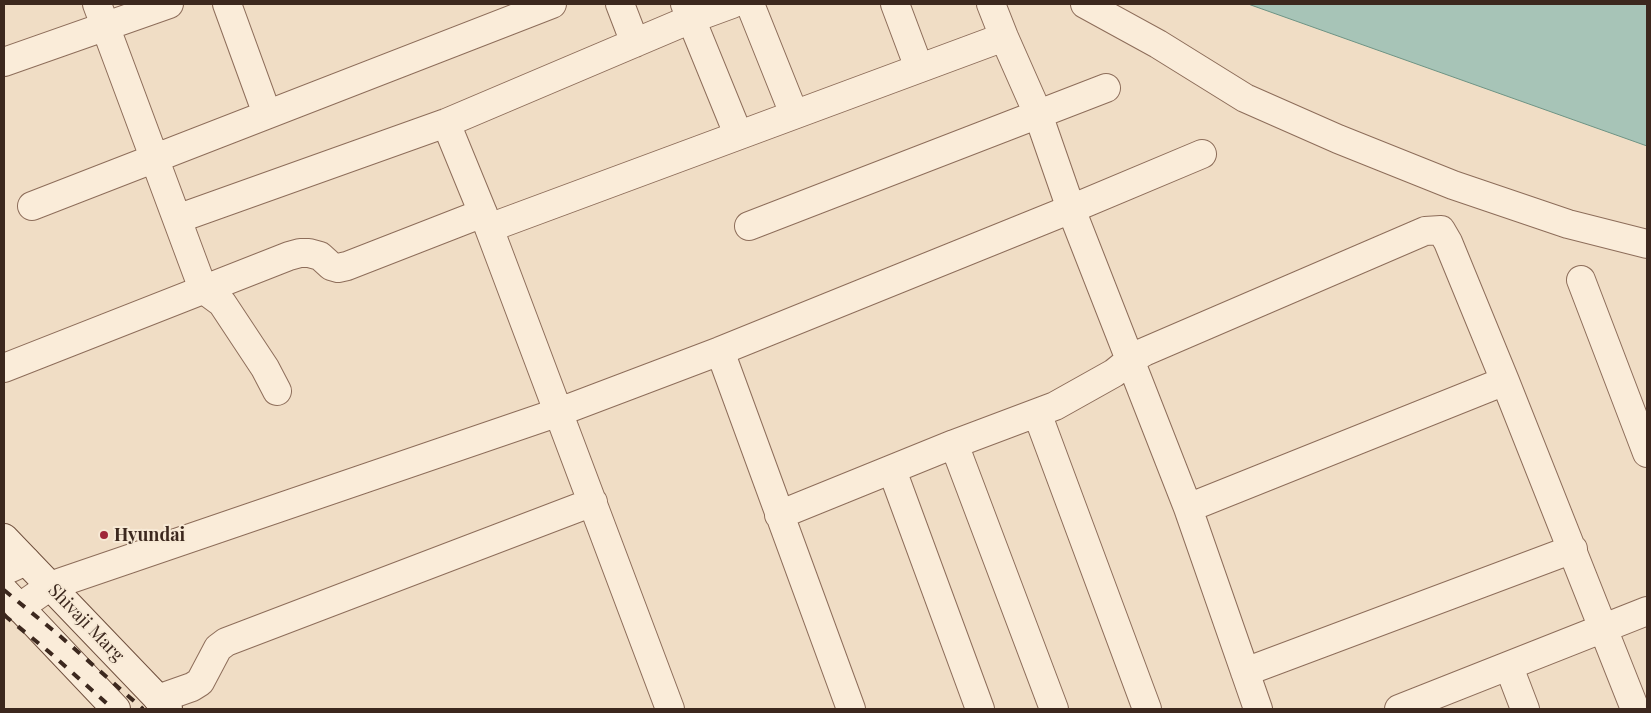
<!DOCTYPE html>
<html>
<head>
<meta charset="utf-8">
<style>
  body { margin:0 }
  #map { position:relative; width:1651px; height:713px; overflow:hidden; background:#f0ddc5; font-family:"Playfair Display",serif }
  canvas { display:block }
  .frame { position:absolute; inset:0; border:5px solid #3c281e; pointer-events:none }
</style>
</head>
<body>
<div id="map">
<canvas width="1651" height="713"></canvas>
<div class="frame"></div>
</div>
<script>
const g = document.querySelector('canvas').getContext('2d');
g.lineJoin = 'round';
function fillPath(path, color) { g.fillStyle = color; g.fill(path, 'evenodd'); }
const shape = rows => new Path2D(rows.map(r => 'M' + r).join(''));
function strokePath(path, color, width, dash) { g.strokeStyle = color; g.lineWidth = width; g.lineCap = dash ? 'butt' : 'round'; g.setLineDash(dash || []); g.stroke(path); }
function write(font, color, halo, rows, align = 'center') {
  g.font = font + ' "Playfair Display",serif'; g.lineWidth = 4; g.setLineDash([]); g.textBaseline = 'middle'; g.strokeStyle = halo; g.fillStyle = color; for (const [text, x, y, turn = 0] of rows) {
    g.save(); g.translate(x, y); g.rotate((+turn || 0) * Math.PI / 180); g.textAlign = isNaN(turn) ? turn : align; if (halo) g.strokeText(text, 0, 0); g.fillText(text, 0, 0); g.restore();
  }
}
const water = shape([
  [1248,4,1647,4,1647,146,1248,4]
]);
const minor = shape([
  [97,4,203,289,222,303,265,368,277,391],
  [227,4,267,114],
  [620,4,635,43],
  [685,4,738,134],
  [750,4,794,114],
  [895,4,919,68],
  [991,4,1004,37,1038,114,1071,209,1188,508,1258,709],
  [4,62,169,4],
  [446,123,489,228,670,709],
  [32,206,552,4],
  [177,219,446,123,691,19,732,4],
  [749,226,1106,88],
  [489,228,1004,37],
  [1581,280,1647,453],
  [720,351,851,709],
  [4,368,289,256,300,253,309,253,320,256,331,266,338,268,347,266,483,213],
  [1037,413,1147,709],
  [954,444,1054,709],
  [892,470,980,709],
  [1188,508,1505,381],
  [779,515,954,444,1055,406,1114,373,1130,360,1144,352,1425,231,1441,230,1448,242,1505,381,1635,709],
  [19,608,50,586,559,412,720,351,1071,209,1202,154],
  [1509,667,1525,709],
  [1245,672,1573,549],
  [158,699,192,687,200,682,218,648,226,642,593,502],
  [1399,709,1647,611]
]);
const tertiary = shape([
  [1085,4,1158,44,1245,98,1338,139,1453,185,1568,224,1647,244],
  [4,571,26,561]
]);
const secondary = shape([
  [4,538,168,709],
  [4,591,116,709]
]);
const rail = shape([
  [4,590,60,636,143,709],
  [4,615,48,651,113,709]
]);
const markers = [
  [104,535,5,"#9f2739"]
];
const poiNames = [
  ["Hyundai",114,535]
];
const streetNames = [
  ["Shivaji Marg",86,623,46]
];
fillPath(water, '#a7c4b7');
strokePath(water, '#6d9384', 1);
strokePath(minor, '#8d6d5a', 30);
strokePath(tertiary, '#8d6d5a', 30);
strokePath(secondary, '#6f4f3d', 30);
strokePath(minor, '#faecd9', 28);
strokePath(tertiary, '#faecd9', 28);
strokePath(secondary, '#faecd9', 28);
strokePath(rail, '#3c281e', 4, [9, 9]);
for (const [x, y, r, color] of markers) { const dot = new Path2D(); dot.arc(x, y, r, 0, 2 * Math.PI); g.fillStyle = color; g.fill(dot); strokePath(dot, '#f7e9d5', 2); }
write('bold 18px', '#3c281e', '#f7e9d5', poiNames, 'left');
write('18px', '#3c281e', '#f7e9d5', streetNames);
</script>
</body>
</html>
